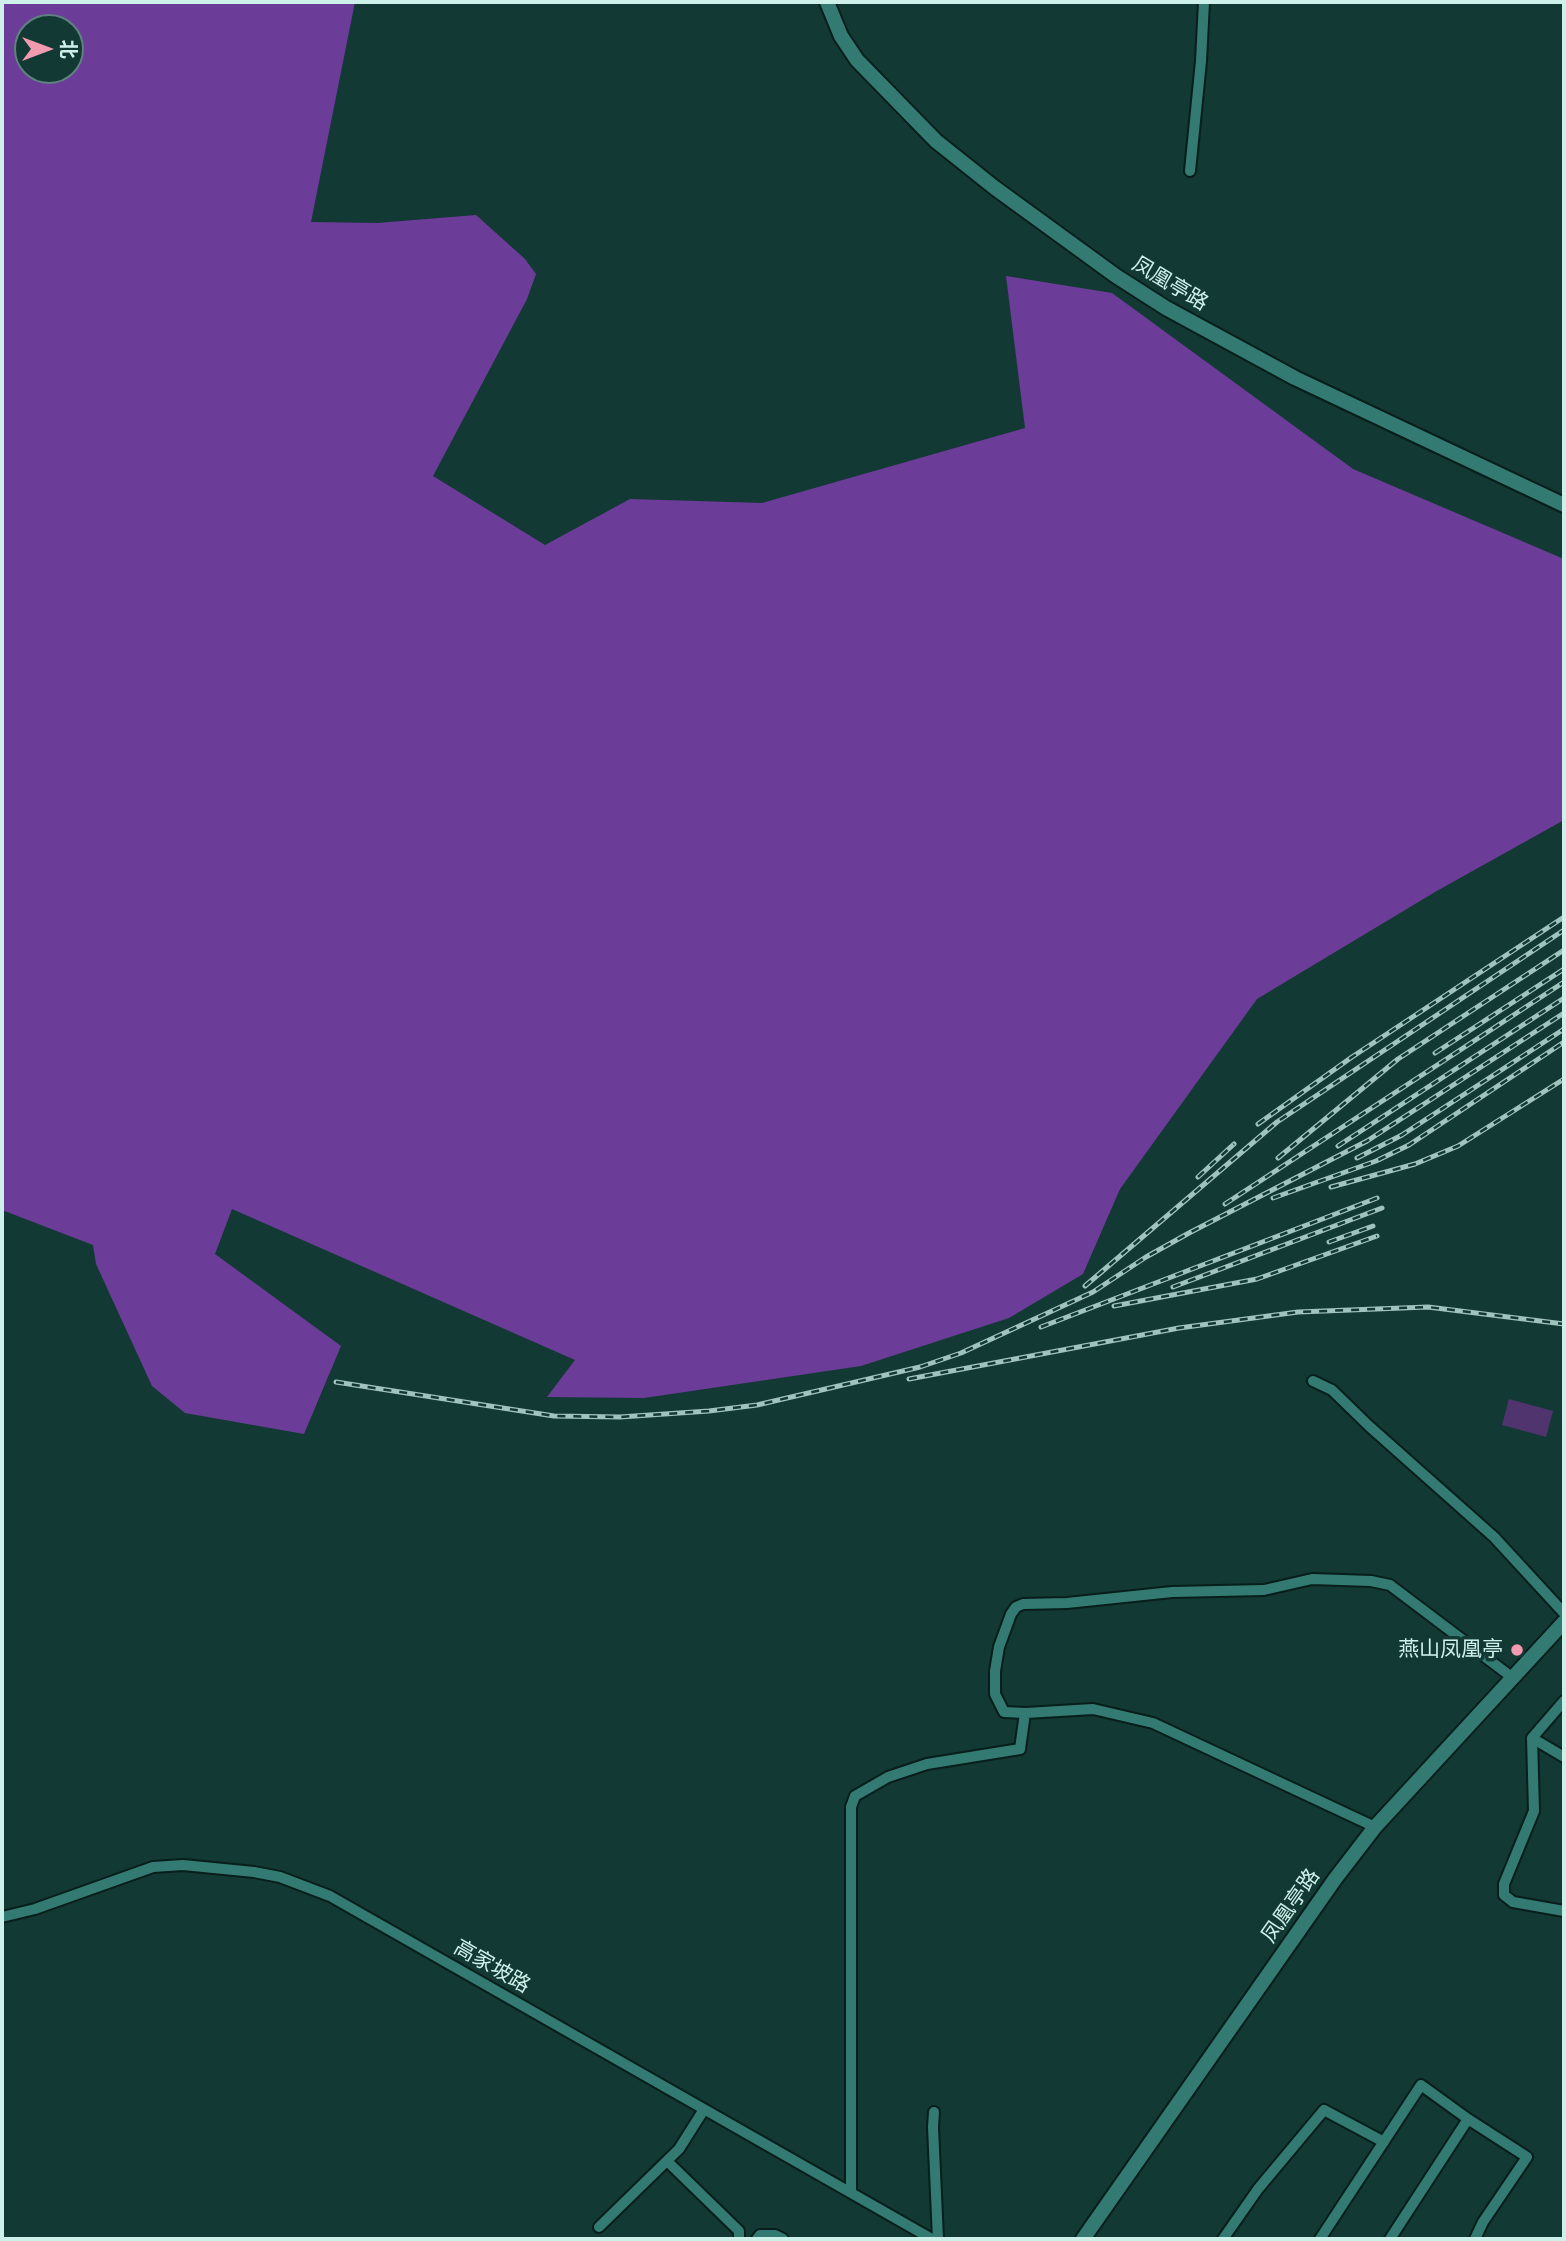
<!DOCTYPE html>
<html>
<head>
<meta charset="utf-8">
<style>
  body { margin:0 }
  #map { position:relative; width:1566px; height:2241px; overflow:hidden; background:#133934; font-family:"Work Sans","Noto Sans SC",sans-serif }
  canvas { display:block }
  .frame { position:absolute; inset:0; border:4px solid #cef0ea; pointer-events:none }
  .north { position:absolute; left:14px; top:14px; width:70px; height:70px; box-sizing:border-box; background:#133934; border:2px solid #5e827d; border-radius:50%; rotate:90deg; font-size:19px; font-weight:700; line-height:28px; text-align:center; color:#cef0ea }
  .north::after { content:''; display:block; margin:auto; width:24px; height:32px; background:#f29aaf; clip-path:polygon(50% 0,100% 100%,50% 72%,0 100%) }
</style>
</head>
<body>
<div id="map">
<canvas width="1566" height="2241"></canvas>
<div class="frame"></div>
<div class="north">北</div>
</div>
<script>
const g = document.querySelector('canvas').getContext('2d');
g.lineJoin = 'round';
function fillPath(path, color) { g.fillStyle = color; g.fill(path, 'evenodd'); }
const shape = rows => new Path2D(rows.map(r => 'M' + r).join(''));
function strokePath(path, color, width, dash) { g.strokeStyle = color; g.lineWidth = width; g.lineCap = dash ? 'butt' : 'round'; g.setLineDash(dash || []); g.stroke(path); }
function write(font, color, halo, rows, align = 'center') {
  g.font = font + ' "Work Sans","Noto Sans SC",sans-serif'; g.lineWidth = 7; g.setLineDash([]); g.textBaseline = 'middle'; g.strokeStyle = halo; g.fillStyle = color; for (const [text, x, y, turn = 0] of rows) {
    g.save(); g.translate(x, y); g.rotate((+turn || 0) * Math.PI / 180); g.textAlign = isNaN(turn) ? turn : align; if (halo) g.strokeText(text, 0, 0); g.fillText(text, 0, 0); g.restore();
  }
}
const green = shape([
  [1509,1399,1553,1411,1546,1437,1502,1425]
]);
const forest = shape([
  [2,2,355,2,311,222,377,223,476,215,525,259,536,274,527,299,433,476,545,545,630,499,762,503,1025,428,1006,276,1112,293,1353,469,1564,559,1564,820,1435,892,1257,999,1120,1189,1083,1274,1009,1318,861,1366,644,1398,547,1397,575,1360,232,1209,215,1254,341,1346,304,1434,185,1413,152,1386,96,1264,93,1245,2,1210],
  [28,28,70,28,70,70,28,70]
]);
const minor = shape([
  [1190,171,1201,61,1204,2],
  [1313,1381,1332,1390,1369,1426,1494,1537,1564,1613],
  [1564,1701,1532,1738,1534,1811,1504,1884,1504,1895,1513,1902,1564,1911],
  [1532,1738,1564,1757],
  [1375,1827,1153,1723,1093,1709,1026,1713,1004,1712,995,1694,995,1671,999,1647,1011,1614,1016,1607,1023,1604,1067,1603,1172,1592,1264,1590,1312,1579,1371,1581,1390,1585,1513,1678],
  [2,1917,35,1909,153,1867,183,1865,254,1872,280,1877,330,1896,932,2239],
  [934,2112,933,2127,938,2239],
  [667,2161,739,2231,739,2239],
  [851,2193,851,1807,855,1796,888,1777,927,1764,1020,1749,1025,1713],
  [599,2227,679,2149,703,2111],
  [757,2239,760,2235,775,2235,783,2239],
  [1223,2239,1258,2189,1324,2110,1384,2142],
  [1320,2239,1421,2085,1468,2119,1527,2157,1483,2222,1475,2239],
  [1390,2239,1468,2119]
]);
const tertiary = shape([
  [827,2,841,36,857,60,936,141,995,188,1116,276,1166,308,1295,378,1564,505],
  [1083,2239,1335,1879,1375,1827,1564,1622]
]);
const rail = shape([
  [1435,1053,1564,969],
  [1258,1124,1352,1057,1564,917],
  [1338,1146,1564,998],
  [1278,1158,1398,1059,1564,950],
  [1357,1158,1402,1135,1564,1029],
  [1198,1177,1234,1144],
  [1331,1187,1415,1164,1458,1146,1564,1079],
  [1273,1198,1376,1161,1409,1145,1564,1042],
  [1225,1204,1564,982],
  [1329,1242,1373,1226],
  [1085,1286,1277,1122,1564,930],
  [1173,1287,1382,1208],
  [1114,1306,1257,1279,1377,1236],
  [1041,1327,1377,1198],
  [909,1379,1179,1328,1298,1312,1428,1307,1564,1324],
  [336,1382,554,1416,620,1417,709,1411,757,1405,920,1367,961,1353,1093,1292,1146,1257,1189,1233,1367,1141,1564,1013]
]);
const markers = [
  [1517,1650,7,"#f29aaf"]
];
const streetNames = [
  ["凤凰亭路",1170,284,31],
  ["凤凰亭路",1291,1906,-55],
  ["高家坡路",492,1967,30]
];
const poiNames = [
  ["燕山凤凰亭",1503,1650]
];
fillPath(green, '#4f346d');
fillPath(forest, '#6b3d98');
strokePath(minor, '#081e1b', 14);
strokePath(tertiary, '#081e1b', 18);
strokePath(minor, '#337b72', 10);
strokePath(tertiary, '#337b72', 14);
strokePath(rail, '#a0c3bd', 5);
strokePath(rail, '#133934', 2.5, [8]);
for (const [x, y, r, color] of markers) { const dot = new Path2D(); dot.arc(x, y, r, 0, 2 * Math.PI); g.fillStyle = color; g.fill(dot); strokePath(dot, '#133934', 2.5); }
write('21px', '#cef0ea', '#133934', streetNames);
write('21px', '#cef0ea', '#133934', poiNames, 'right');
</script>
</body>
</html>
